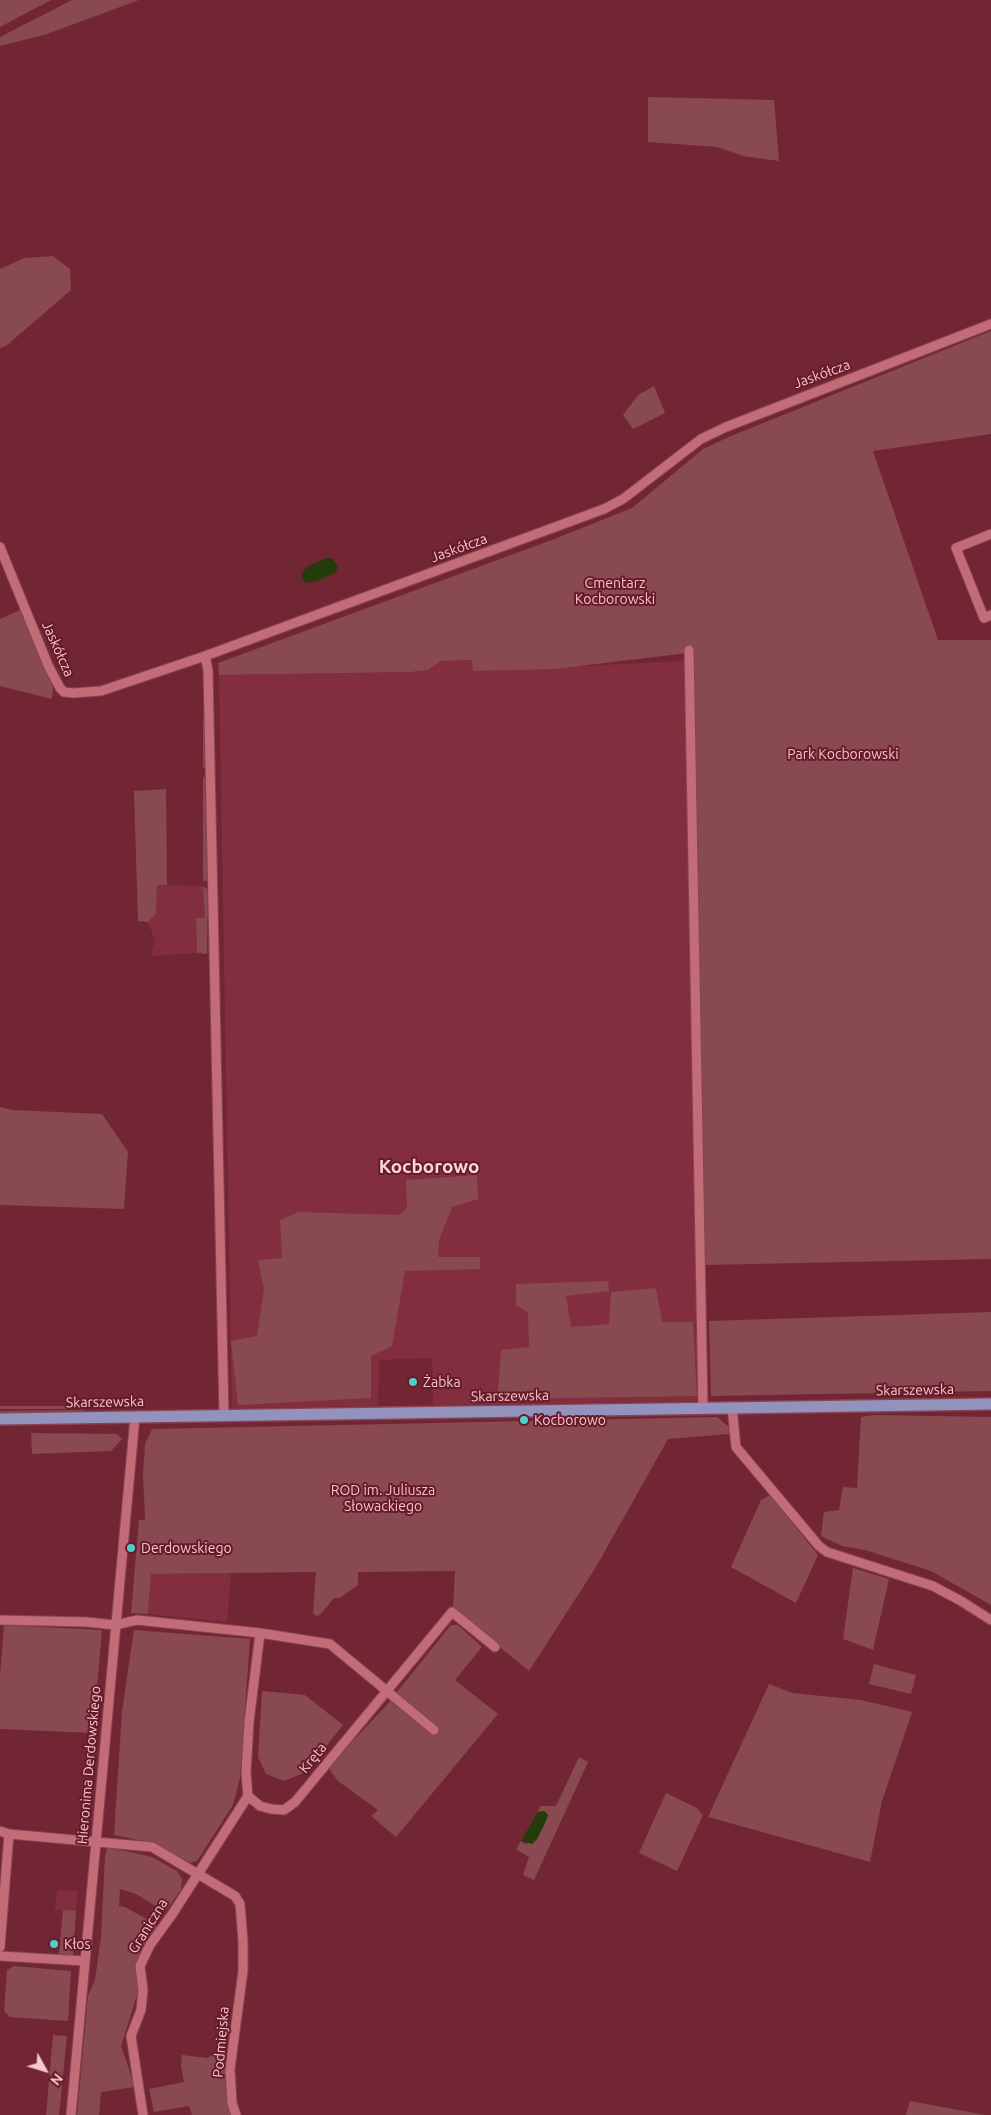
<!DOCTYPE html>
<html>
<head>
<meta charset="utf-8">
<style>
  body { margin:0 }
  #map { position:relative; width:991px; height:2115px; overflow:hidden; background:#722634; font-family:Ubuntu,sans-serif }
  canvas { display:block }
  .north { position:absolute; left:20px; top:2045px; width:50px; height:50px; -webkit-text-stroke:4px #661a2a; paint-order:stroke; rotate:129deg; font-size:14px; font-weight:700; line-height:20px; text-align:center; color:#f6c7cb }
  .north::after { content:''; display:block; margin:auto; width:18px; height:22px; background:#f6c7cb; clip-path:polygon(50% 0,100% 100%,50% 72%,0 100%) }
</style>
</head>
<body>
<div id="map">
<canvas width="991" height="2115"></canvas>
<div class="north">N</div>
</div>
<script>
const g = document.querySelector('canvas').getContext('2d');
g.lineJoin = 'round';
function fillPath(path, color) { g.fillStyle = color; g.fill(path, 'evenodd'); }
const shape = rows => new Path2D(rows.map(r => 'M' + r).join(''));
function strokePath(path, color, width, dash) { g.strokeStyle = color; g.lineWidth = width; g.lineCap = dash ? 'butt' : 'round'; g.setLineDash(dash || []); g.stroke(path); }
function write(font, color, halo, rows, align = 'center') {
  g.font = font + ' Ubuntu,sans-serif'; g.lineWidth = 4; g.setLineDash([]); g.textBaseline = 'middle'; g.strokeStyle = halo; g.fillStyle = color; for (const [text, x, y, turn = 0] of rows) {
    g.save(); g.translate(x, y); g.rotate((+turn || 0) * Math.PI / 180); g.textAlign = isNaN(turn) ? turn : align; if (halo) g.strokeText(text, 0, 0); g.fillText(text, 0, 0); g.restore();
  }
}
const built = shape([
  [472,660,474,671,685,661,698,1401,433,1405,432,1358,379,1360,378,1406,232,1408,219,675,411,672,428,670,441,661],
  [157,885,203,886,205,918,196,918,197,953,151,956,155,940,148,922,156,914],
  [231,1573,227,1622,148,1614,151,1574],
  [57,1890,78,1891,76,1911,55,1910]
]);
const green = shape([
  [0,0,51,0,0,27],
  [72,0,139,0,47,34,0,46,0,37],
  [648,97,774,100,779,161,743,156,717,147,648,142],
  [53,256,70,269,71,290,6,346,0,348,0,269,24,258],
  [991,331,991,434,873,451,938,640,991,640,991,1259,704,1265,688,653,554,669,473,671,472,660,441,661,428,670,411,672,219,675,218,663,557,538,632,508,703,449,731,436],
  [654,386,665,413,633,429,623,415,638,395],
  [20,610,53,684,52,699,0,686,0,619],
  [203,720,205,720,206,767,203,768],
  [203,776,206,779,208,880,206,881,203,881],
  [166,789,167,885,157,885,156,914,148,922,138,921,134,791],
  [203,886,208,890,207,954,197,953,196,918,205,918],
  [0,1107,12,1110,102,1114,128,1152,124,1209,0,1205],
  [477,1175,478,1199,452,1207,439,1240,438,1257,480,1257,480,1269,405,1271,392,1346,371,1356,371,1398,238,1405,231,1341,257,1336,264,1289,258,1260,282,1258,280,1220,298,1212,400,1215,407,1207,406,1180],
  [608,1281,609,1291,566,1296,571,1327,609,1324,611,1292,656,1288,662,1322,693,1322,697,1396,503,1399,498,1391,501,1350,529,1347,528,1312,516,1306,516,1284],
  [991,1312,991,1391,711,1396,709,1321],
  [0,1406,71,1406,72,1409,0,1409],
  [84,1410,84,1413,0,1414,0,1411],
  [874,1415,991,1417,991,1605,931,1571,865,1550,842,1546,821,1536,824,1512,839,1510,843,1487,857,1488,861,1417],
  [717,1417,729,1427,729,1434,668,1439,596,1567,529,1671,453,1609,455,1571,358,1572,358,1585,340,1598,334,1598,320,1615,316,1616,313,1613,316,1572,151,1574,148,1614,131,1613,139,1520,145,1520,143,1474,145,1444,152,1429],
  [31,1433,117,1434,122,1439,111,1451,32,1454],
  [770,1495,818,1555,796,1603,731,1567,761,1500],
  [853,1568,889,1579,873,1650,843,1639],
  [4,1625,102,1630,93,1733,0,1729,0,1676],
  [451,1625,458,1625,482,1647,455,1680,498,1714,396,1837,371,1816,378,1810,338,1781,329,1769,346,1748,385,1707],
  [134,1630,250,1639,240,1778,233,1805,197,1861,189,1863,153,1843,114,1835,122,1711],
  [874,1664,916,1675,911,1694,869,1684],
  [769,1684,792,1693,861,1700,912,1712,882,1801,870,1862,708,1817],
  [262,1691,305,1695,343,1725,306,1772,284,1781,266,1774,258,1757],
  [579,1757,588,1762,534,1880,523,1875,529,1857,516,1849,521,1841,526,1844,537,1839,548,1815,544,1811,538,1812,540,1806,556,1806],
  [666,1793,697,1808,703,1815,677,1871,639,1853],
  [108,1847,152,1857,177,1871,182,1879,181,1890,165,1912,136,1894,120,1889,119,1906,125,1907,157,1925,138,1961,138,1992,121,2046,135,2087,101,2092,99,2115,77,2115,88,1996,95,1980,101,1937,105,1856],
  [63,1910,76,1911,73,1956,59,1955],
  [14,1966,71,1971,68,2021,10,2017,4,2011,7,1970],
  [53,2035,67,2036,59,2115,46,2115],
  [217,2050,223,2060,227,2076,232,2110,230,2115,192,2115,189,2106,154,2112,149,2089,184,2082,181,2066,182,2055,208,2058],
  [910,2101,985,2115,906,2115]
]);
const water = shape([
  [327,558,332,558,338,566,336,572,318,581,305,583,301,576,304,570,312,564],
  [544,1811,548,1815,546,1821,537,1839,532,1844,521,1841,538,1812]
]);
const minor = shape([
  [991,534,956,548,984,618,991,615],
  [0,547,48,665,60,688,64,692,73,693,101,691,205,656,604,509,623,499,701,439,726,427,991,324],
  [689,650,703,1408],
  [205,656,208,670,224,1416],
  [732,1407,736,1447,819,1546,827,1552,933,1586,961,1601,991,1620],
  [0,1620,87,1622,115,1625,137,1620,260,1633,330,1644,434,1730],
  [260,1633,249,1722,246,1773,248,1796,260,1806,271,1809,284,1810,295,1802,452,1612,495,1647],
  [0,1831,9,1834,152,1847,235,1896,240,1904,243,1941,243,1971,230,2069,232,2103,236,2115],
  [0,1947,9,1834],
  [0,1956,85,1961],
  [71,2115,135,1417],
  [143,2115,131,2036,141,2010,143,1990,140,1966,150,1945,173,1913,248,1796]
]);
const major = shape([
  [0,1419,991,1404]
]);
const markers = [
  [413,1382,5,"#53cdca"],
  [524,1420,5,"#53cdca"],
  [131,1548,5,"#53cdca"],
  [54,1944,5,"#53cdca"]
];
const streetNames = [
  ["Jaskółcza",822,374,-20],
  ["Jaskółcza",459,548,-20],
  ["Jaskółcza",58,649,66],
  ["Skarszewska",915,1390,-1],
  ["Skarszewska",510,1396,-1],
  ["Skarszewska",105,1402,-1],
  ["Kręta",313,1758,-51],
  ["Hieronima Derdowskiego",89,1765,-85],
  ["Graniczna",148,1926,-58],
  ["Podmiejska",221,2042,-85]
];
const parkNames = [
  ["Cmentarz",615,583],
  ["Kocborowski",615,599],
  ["Park Kocborowski",843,754],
  ["ROD im. Juliusza",383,1490],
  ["Słowackiego",383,1506]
];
const poiNames = [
  ["Żabka",423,1382],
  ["Kocborowo",534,1420],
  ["Derdowskiego",141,1548],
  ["Kłos",64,1944]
];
const districtNames = [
  ["Kocborowo",429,1167]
];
fillPath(built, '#832e3f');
fillPath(green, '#894951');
fillPath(water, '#243c0c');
strokePath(minor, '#874353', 11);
strokePath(major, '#874353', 14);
strokePath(minor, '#c16c77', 9);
strokePath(major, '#9292bc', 11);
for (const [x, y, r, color] of markers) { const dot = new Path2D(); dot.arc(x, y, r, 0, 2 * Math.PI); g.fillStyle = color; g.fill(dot); strokePath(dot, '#661a2a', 2); }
write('14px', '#f6c7cb', '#661a2a', streetNames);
write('14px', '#f8c0c5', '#661a2a', parkNames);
write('14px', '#f6c7cb', '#661a2a', poiNames, 'left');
write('bold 19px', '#fbd5d8', '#661a2a', districtNames);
</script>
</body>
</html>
